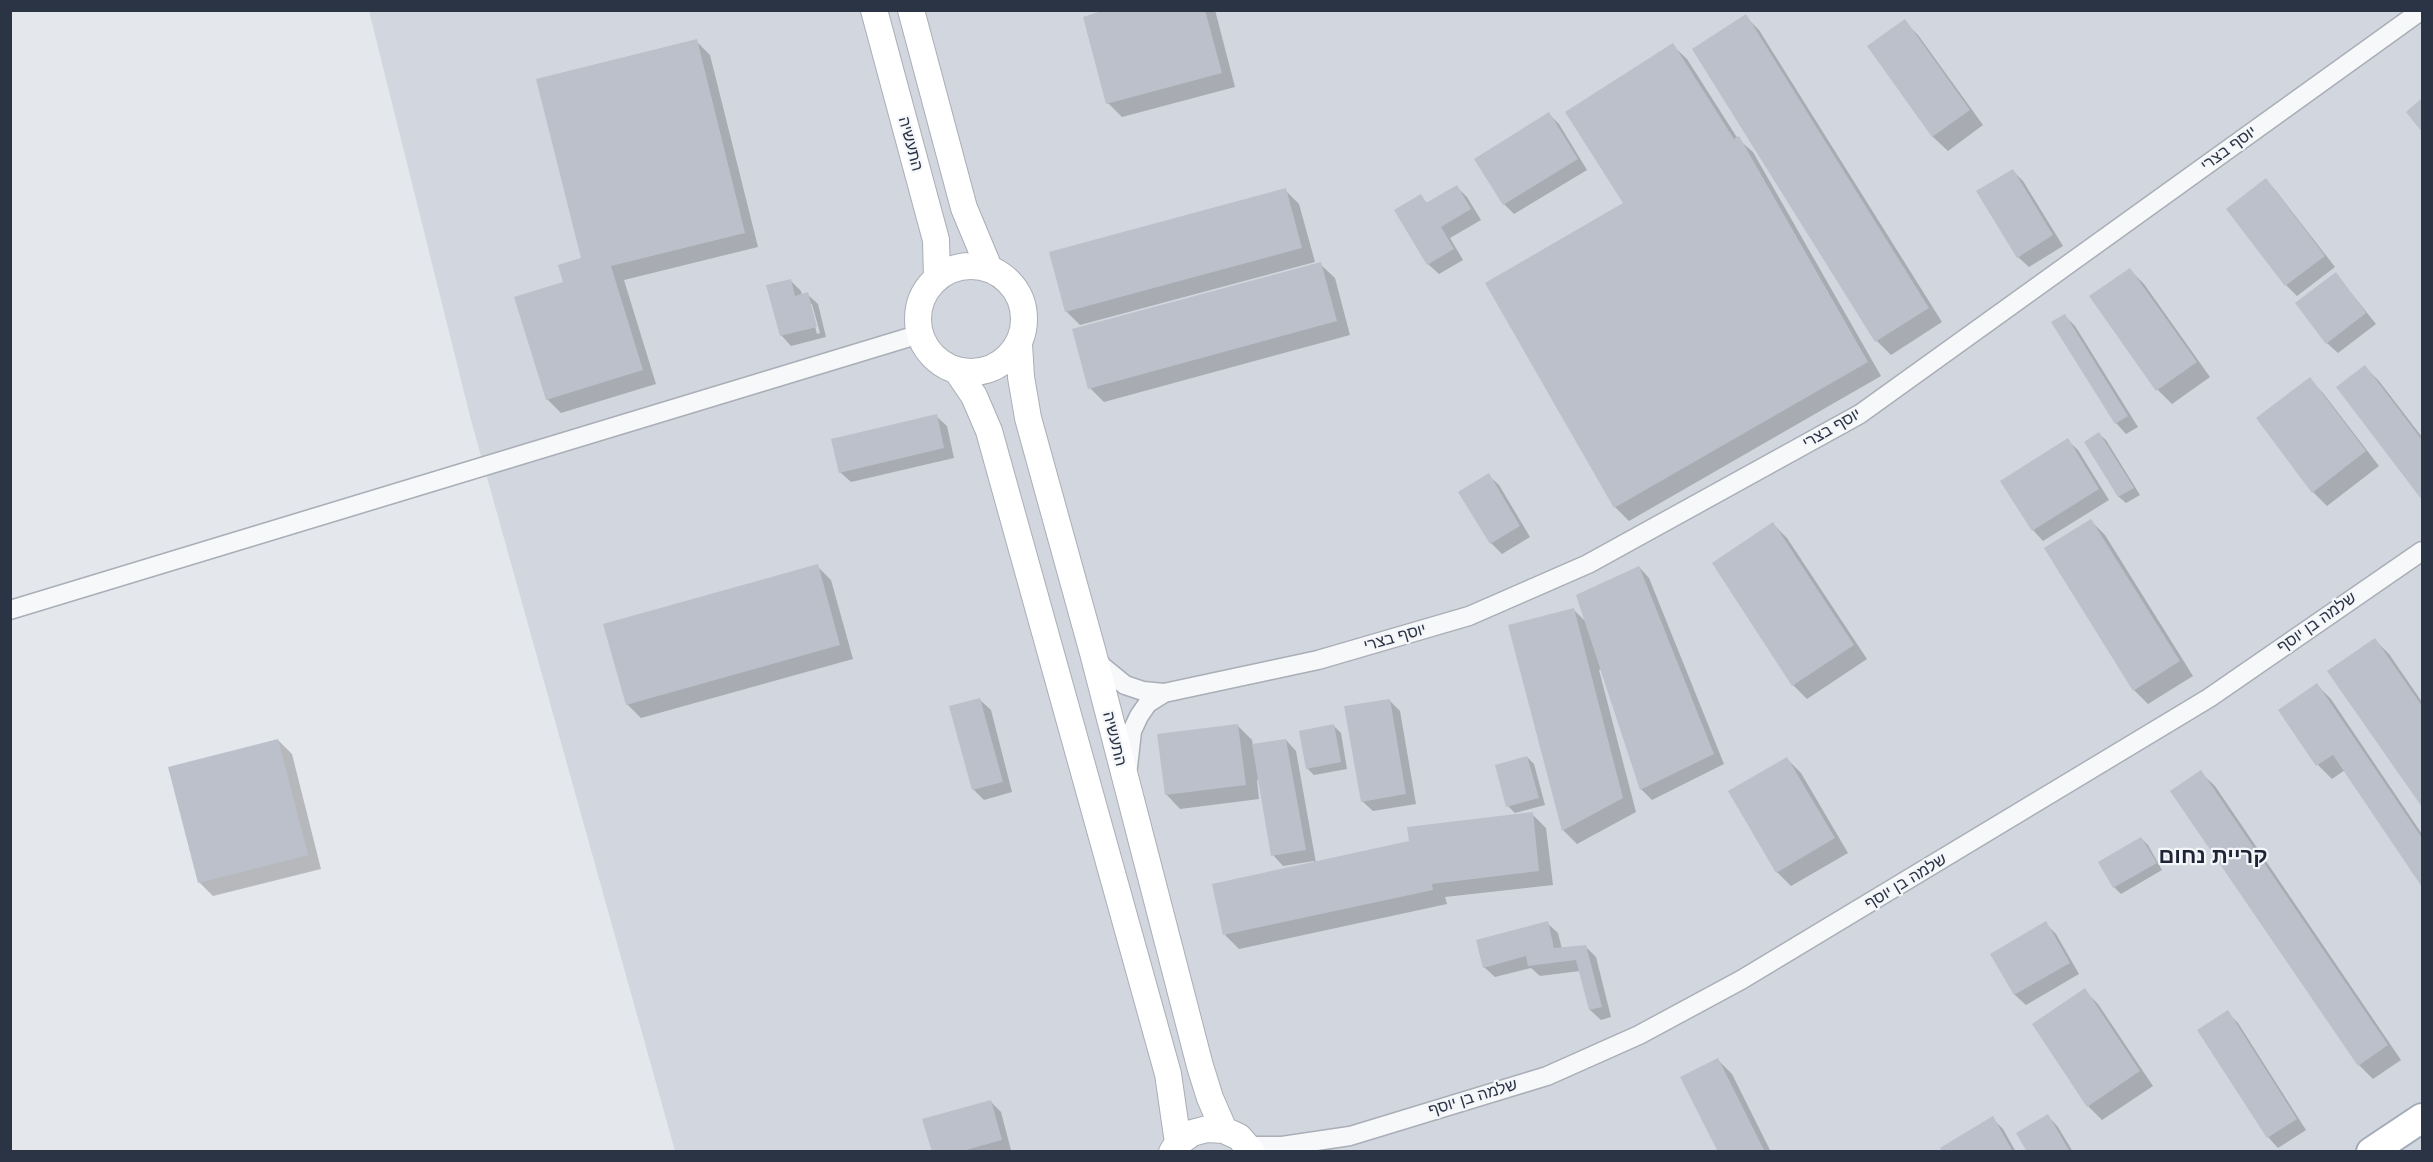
<!DOCTYPE html>
<html>
<head>
<meta charset="utf-8">
<style>
  body { margin:0 }
  #map { position:relative; width:2433px; height:1162px; overflow:hidden; background:#e4e7ec; font-family:Arial,sans-serif }
  canvas { display:block }
  .frame { position:absolute; inset:0; border:12px solid #2b3445; pointer-events:none }
</style>
</head>
<body>
<div id="map">
<canvas width="2433" height="1162"></canvas>
<div class="frame"></div>
</div>
<script>
const g = document.querySelector('canvas').getContext('2d');
g.lineJoin = 'round';
function fillPath(path, color) { g.fillStyle = color; g.fill(path, 'evenodd'); }
const shape = rows => new Path2D(rows.map(r => 'M' + r).join(''));
function strokePath(path, color, width, dash) { g.strokeStyle = color; g.lineWidth = width; g.lineCap = dash ? 'butt' : 'round'; g.setLineDash(dash || []); g.stroke(path); }
function write(font, color, halo, rows, align = 'center') {
  g.font = font + ' Arial,Heebo,sans-serif'; g.lineWidth = 4.5; g.setLineDash([]); g.textBaseline = 'middle'; g.strokeStyle = halo; g.fillStyle = color; for (const [text, x, y, turn = 0] of rows) {
    g.save(); g.translate(x, y); g.rotate((+turn || 0) * Math.PI / 180); g.textAlign = isNaN(turn) ? turn : align; if (halo) g.strokeText(text, 0, 0); g.fillText(text, 0, 0); g.restore();
  }
}
const built = shape([
  [369,11,2422,11,2422,1151,675,1151,471,420]
]);
const shadow = shape([
  [1111,10,1215,10,1235,87,1122,117,1108,103],
  [1745,16,1759,30,1942,322,1891,355,1877,341],
  [1904,21,1918,35,1983,125,1948,151,1933,137,1869,46],
  [696,41,710,55,758,247,624,280,656,384,561,413,547,399,565,283,582,259],
  [1672,45,1687,59,1738,139,1753,152,1881,376,1629,521,1615,507,1625,204],
  [1549,114,1559,124,1587,170,1514,214,1504,204],
  [2012,170,2023,181,2063,246,2029,267,2018,257],
  [2266,180,2276,191,2335,267,2297,296,2286,285,2228,209],
  [1457,187,1467,197,1481,220,1450,238,1463,260,1439,274,1428,264,1420,196,1428,204],
  [1285,190,1299,204,1315,262,1080,325,1066,311],
  [1320,264,1335,278,1350,335,1104,402,1090,388],
  [2130,270,2144,284,2210,377,2172,404,2158,390,2091,297],
  [2336,274,2376,324,2338,353,2327,343],
  [790,280,801,291,802,295,807,294,818,304,826,337,791,346,781,335],
  [809,304,812,304,820,333,817,334],
  [2065,316,2075,326,2138,427,2126,434,2116,423],
  [2365,367,2379,381,2422,437,2422,498,2338,387],
  [2309,379,2323,393,2379,466,2327,506,2313,492],
  [936,416,947,426,954,458,851,482,840,472],
  [2099,434,2106,440,2140,495,2126,503,2119,497,2086,442],
  [2067,440,2078,450,2109,500,2043,541,2033,530],
  [1488,475,1499,485,1530,537,1502,554,1491,543],
  [2091,521,2105,535,2193,676,2148,704,2134,690],
  [1773,524,1787,538,1867,659,1807,699,1793,685],
  [817,566,831,580,853,659,641,718,627,704],
  [1639,567,1649,578,1724,764,1652,800,1641,789,1602,669,1599,670,1636,812,1577,844,1563,830,1574,610,1587,623],
  [2375,640,2389,654,2422,702,2422,804,2329,672],
  [2317,685,2331,699,2422,834,2422,884,2345,770,2332,779,2318,765,2280,710],
  [980,700,991,710,1012,792,984,800,973,789],
  [1389,700,1400,711,1416,804,1373,811,1362,801],
  [1238,726,1252,740,1253,746,1286,740,1296,751,1316,863,1532,814,1546,828,1553,885,1445,897,1447,904,1239,949,1225,935,1314,863,1314,861,1283,866,1273,855,1259,779,1257,780,1259,799,1180,809,1166,794],
  [1334,726,1341,733,1347,769,1314,775,1307,768],
  [278,740,292,754,321,869,213,896,199,882],
  [1527,757,1534,764,1545,805,1515,813,1508,806],
  [1787,759,1801,773,1848,853,1791,886,1777,872,1730,792],
  [2200,772,2215,786,2401,1060,2373,1079,2359,1065],
  [2141,838,2148,845,2162,870,2121,894,2114,887,2100,862],
  [1547,923,1558,933,1562,949,1585,946,1596,957,1611,1017,1601,1020,1590,1010,1580,971,1540,976,1531,968,1495,977,1484,967],
  [2045,923,2056,934,2079,974,2026,1005,2015,995,1992,954],
  [2084,990,2098,1004,2153,1086,2102,1120,2088,1106],
  [2227,1012,2238,1023,2306,1130,2278,1148,2268,1137],
  [1718,1060,1732,1074,1771,1152,1720,1152],
  [991,1102,1001,1112,1011,1150,933,1152],
  [2048,1116,2058,1127,2073,1152,2029,1152],
  [1992,1118,2003,1129,2016,1152,1944,1152]
]);
const building = shape([
  [1105,10,1205,10,1222,73,1106,104,1083,17],
  [1746,14,1929,308,1875,342,1692,49],
  [1905,19,1970,110,1932,137,1867,46],
  [697,39,745,233,611,266,643,370,546,400,514,297,563,282,558,265,581,258,536,79],
  [1673,43,1734,139,1739,136,1868,362,1614,508,1485,283,1623,203,1565,112],
  [2422,98,2422,132,2406,112],
  [1549,112,1578,159,1503,205,1474,159],
  [2013,169,2053,235,2017,258,1976,191],
  [2266,178,2325,256,2285,286,2226,209],
  [1457,185,1471,209,1441,227,1454,249,1427,265,1394,210,1421,194,1426,203],
  [1286,188,1302,248,1065,312,1049,252],
  [1321,262,1337,321,1088,389,1072,329],
  [2130,268,2197,362,2156,391,2089,296],
  [2336,272,2366,313,2326,344,2295,303],
  [791,279,795,296,808,292,817,327,780,336,766,285],
  [2065,314,2128,416,2115,424,2051,322],
  [2365,365,2422,440,2422,500,2336,387],
  [2310,377,2366,451,2312,493,2256,418],
  [937,414,944,448,839,473,831,439],
  [2099,432,2134,488,2118,497,2084,442],
  [2068,438,2099,489,2032,531,2000,481],
  [1489,473,1520,526,1490,544,1458,492],
  [2091,519,2180,661,2133,691,2044,548],
  [1773,522,1854,645,1792,686,1712,563],
  [818,564,840,645,626,705,603,624],
  [1639,566,1714,754,1640,790,1576,595],
  [1574,608,1623,798,1562,831,1508,625],
  [2375,638,2422,706,2422,807,2327,671],
  [2317,683,2422,838,2422,887,2333,755,2316,766,2278,710],
  [980,698,1003,782,972,790,949,706],
  [1390,699,1406,794,1361,802,1344,706],
  [1238,724,1246,785,1165,795,1157,734],
  [1334,724,1341,762,1306,769,1299,731],
  [278,739,308,855,198,883,168,767],
  [1286,739,1306,850,1271,856,1252,744],
  [1527,756,1539,798,1506,807,1495,765],
  [1787,757,1835,838,1776,873,1728,791],
  [2201,770,2388,1045,2358,1066,2170,791],
  [1533,812,1539,871,1432,884,1433,890,1223,935,1212,884,1409,841,1407,827],
  [2141,837,2157,863,2113,888,2098,862],
  [1548,921,1554,948,1586,945,1602,1007,1589,1010,1576,960,1528,966,1526,956,1483,968,1476,940],
  [2046,921,2070,963,2014,995,1990,954],
  [2085,988,2140,1071,2087,1107,2032,1024],
  [2228,1010,2297,1119,2267,1138,2197,1030],
  [1718,1058,1765,1152,1718,1152,1680,1077],
  [991,1100,1002,1140,959,1152,932,1152,922,1119],
  [2048,1114,2070,1152,2027,1152,2016,1133],
  [1993,1116,2013,1152,1942,1152,1940,1148]
]);
const street = shape([
  [10,610,920,334],
  [1095,657,1103,667,1125,685,1143,691,1164,693,1318,660,1469,616,1588,564,1860,414,2422,10],
  [1128,767,1132,731,1139,716,1148,703,1164,693],
  [1249,1146,1282,1146,1350,1136,1547,1076,1639,1035,1741,980,2209,698,2422,551]
]);
const secondary = shape([
  [874,10,936,240,937,278],
  [911,10,964,208,989,268],
  '918 319a53 53 0 1 1 106 0a53 53 0 1 1-106 0Z',
  [1019,344,1021,377,1028,418,1093,653,1200,1066,1210,1098,1224,1130],
  [957,371,974,396,989,431,1168,1074,1178,1143],
  [1172,1152,1178,1143,1192,1133,1207,1129,1224,1130,1239,1137,1252,1152]
]);
const primary = shape([
  [2371,1152,2422,1118]
]);
const streetNames = [
  ["התעשיה",910,144,75],
  ["יוסף בצרי",2229,149,-36],
  ["יוסף בצרי",1832,429,-30],
  ["שלמה בן יוסף",2317,623,-35],
  ["יוסף בצרי",1395,638,-16],
  ["התעשיה",1114,739,76],
  ["שלמה בן יוסף",1906,882,-31],
  ["שלמה בן יוסף",1473,1098,-17]
];
const districtNames = [
  ["קריית נחום",2213,857]
];
fillPath(built, '#d2d6de');
fillPath(shadow, '#0003');
fillPath(building, '#bbc0ca');
strokePath(street, '#a9aeb7', 21);
strokePath(secondary, '#a9aeb7', 28);
strokePath(primary, '#a3abb8', 32);
strokePath(street, '#f7f8fa', 18);
strokePath(secondary, '#fff', 26);
strokePath(primary, '#fff', 28);
write('16px', '#2b3445', '#f4f6f9', streetNames);
write('bold 22px', '#1d2536', '#f4f6f9', districtNames);
</script>
</body>
</html>
